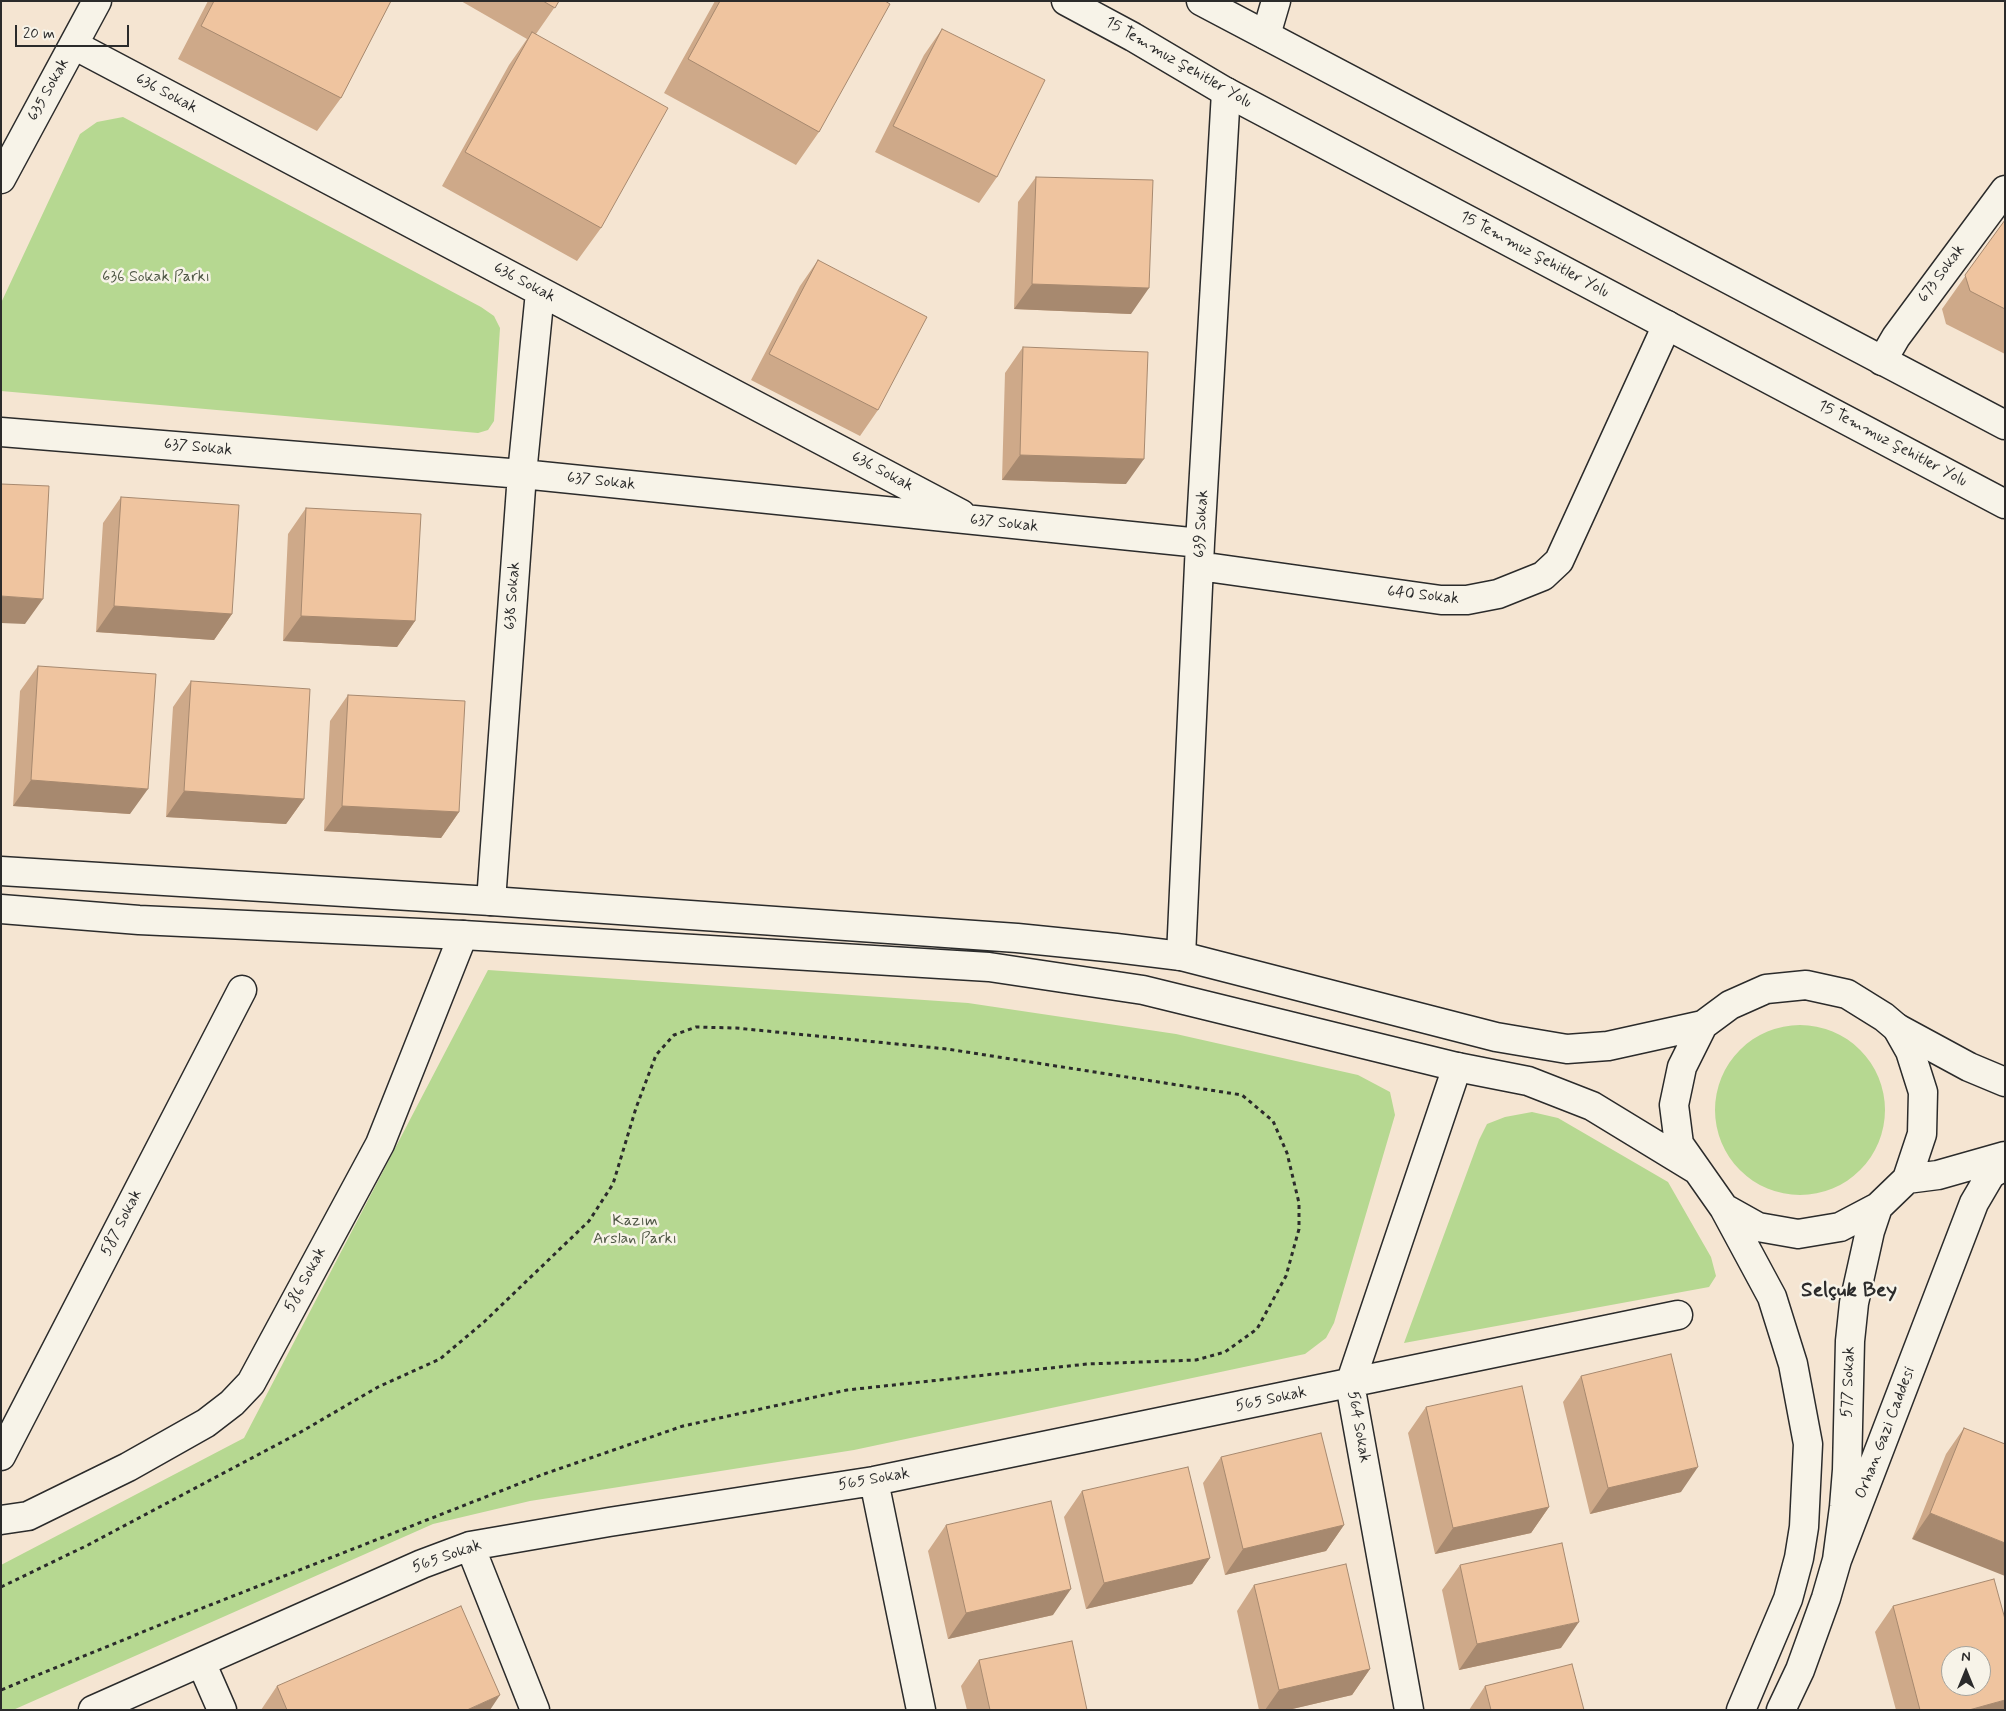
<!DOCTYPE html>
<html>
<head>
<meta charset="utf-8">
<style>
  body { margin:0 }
  #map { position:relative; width:2006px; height:1711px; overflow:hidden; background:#f5e5d2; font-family:Mynerve,sans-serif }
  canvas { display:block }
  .frame { position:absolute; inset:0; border:2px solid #2b2b2b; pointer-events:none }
  .north { position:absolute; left:1941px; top:1646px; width:50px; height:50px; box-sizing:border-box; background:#f7f3e8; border:1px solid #a5a39c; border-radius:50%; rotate:0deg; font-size:14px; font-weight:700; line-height:20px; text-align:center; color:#2b2b2b }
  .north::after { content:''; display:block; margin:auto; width:18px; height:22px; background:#2b2b2b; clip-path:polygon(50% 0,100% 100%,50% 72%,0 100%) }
  .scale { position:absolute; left:15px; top:25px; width:114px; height:22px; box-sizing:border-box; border:2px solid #2b2b2b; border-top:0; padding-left:6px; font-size:15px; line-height:18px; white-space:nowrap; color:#2b2b2b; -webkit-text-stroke:4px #f7f3e8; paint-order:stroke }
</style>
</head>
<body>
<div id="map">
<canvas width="2006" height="1711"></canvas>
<div class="frame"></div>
<div class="north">N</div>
<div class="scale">20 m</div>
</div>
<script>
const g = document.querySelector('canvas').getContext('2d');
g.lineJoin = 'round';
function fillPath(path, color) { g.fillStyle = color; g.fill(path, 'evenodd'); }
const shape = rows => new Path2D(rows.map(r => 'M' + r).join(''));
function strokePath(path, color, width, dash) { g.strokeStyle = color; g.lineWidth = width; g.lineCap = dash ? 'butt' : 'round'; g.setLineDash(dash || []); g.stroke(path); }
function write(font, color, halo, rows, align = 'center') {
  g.font = font + ' Mynerve,sans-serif'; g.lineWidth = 5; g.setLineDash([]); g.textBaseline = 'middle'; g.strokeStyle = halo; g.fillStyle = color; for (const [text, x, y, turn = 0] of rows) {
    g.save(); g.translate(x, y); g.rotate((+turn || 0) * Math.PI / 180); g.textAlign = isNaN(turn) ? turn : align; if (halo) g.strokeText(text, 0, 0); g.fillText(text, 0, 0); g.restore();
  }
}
const green = shape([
  [123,117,481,307,494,316,500,328,494,421,488,430,478,433,1,391,1,303,80,134,97,122],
  [488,970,968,1003,1176,1034,1358,1075,1390,1092,1395,1115,1334,1323,1326,1338,1305,1354,854,1450,530,1501,433,1524,13,1710,1,1710,1,1565,244,1438],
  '1715 1110a85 85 0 1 1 170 0a85 85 0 1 1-170 0Z',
  [1532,1112,1558,1118,1668,1182,1711,1257,1716,1276,1709,1287,1404,1343,1479,1140,1487,1124,1505,1117]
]);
const path = shape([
  [1,1587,88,1545,299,1433,378,1387,440,1359,484,1322,589,1221,613,1184,636,1108,656,1055,674,1035,696,1027,736,1028,947,1049,1242,1095,1273,1121,1287,1153,1299,1203,1299,1229,1286,1276,1257,1329,1225,1352,1196,1360,1087,1364,847,1390,683,1426,544,1474,172,1620,1,1690]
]);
const minor = shape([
  [1266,35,1276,1],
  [74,45,961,514],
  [1,179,97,1],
  [1882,361,1896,337,2005,190],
  [1,432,522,474,1200,543],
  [1199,566,1441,600,1467,600,1498,594,1543,576,1559,561,1667,325],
  [491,901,522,474,540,292],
  [1181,956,1200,543,1226,92],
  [1,1456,242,990],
  [874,1481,921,1710],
  [1,1520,28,1516,128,1467,206,1423,232,1403,251,1383,380,1144,463,935],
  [470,1546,535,1710],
  [201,1662,222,1710],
  [93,1710,422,1564,470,1546,609,1522,874,1481,1678,1315],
  [1409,1710,1350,1384,1457,1067]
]);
const tertiary = shape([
  [1,871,491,901,903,930,1017,938,1116,948,1181,956,1496,1037,1567,1049,1608,1046,1703,1025],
  [1,909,139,920,463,935,989,967,1143,990,1457,1067,1528,1081,1592,1106,1697,1170],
  [1907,1179,1938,1175,2005,1156],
  [1724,1208,1772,1297,1793,1364,1808,1444,1804,1527,1799,1558,1788,1599,1741,1710],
  [1837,1560,1844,1507,1847,1470,1850,1341,1854,1303,1870,1231,1878,1207,1907,1179,1922,1134,1923,1092,1910,1051,1897,1028,1884,1017,1847,994,1806,985,1766,989,1730,1005,1703,1025,1682,1067,1674,1105,1679,1144,1724,1208,1758,1227,1798,1234,1840,1227,1878,1207],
  [1781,1710,1800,1670,1826,1598,1837,1560,1974,1203,1991,1174,2005,1166]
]);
const secondary = shape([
  [1066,1,1133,37,1226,92,2005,504],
  [1201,1,2005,425],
  [1897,1028,1969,1067,2005,1082]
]);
const wall = shape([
  [208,1,391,1,341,98,317,131,178,59],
  [461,1,559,1,536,34,601,228,577,261,442,186,509,65,527,39],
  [715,1,885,1,819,132,796,165,664,93],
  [942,29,997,177,979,203,875,152,924,55],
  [1036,177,1131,314,1014,309,1018,202],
  [2005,220,2005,354,1946,324,1942,309],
  [818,260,878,410,860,436,751,380,800,286],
  [1023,347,1126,484,1002,480,1005,373],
  [121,497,232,614,214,640,96,632,103,523],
  [306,508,415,621,397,647,283,641,288,534],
  [38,666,130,814,13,806,20,691],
  [191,681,304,799,286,824,166,817,173,707],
  [348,695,459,812,441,838,324,831,330,721],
  [1581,1376,1681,1492,1590,1514,1563,1402],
  [1426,1407,1549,1507,1531,1533,1435,1554,1408,1433],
  [1964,1428,2005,1444,1912,1539,1946,1454],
  [1221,1457,1344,1525,1326,1551,1225,1575,1203,1483],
  [1082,1491,1210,1558,1192,1584,1086,1609,1064,1517],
  [946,1525,1053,1615,948,1639,928,1551],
  [1460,1565,1561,1648,1459,1670,1442,1590],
  [1254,1585,1370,1669,1352,1695,1288,1710,1259,1710,1237,1611],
  [1893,1606,2005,1710,1896,1710,1875,1632],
  [979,1660,1087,1710,967,1710,961,1686],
  [277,1686,490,1710,261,1710],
  [1485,1686,1584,1710,1469,1710]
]);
const shadedWall = shape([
  [1032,284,1149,288,1131,314,1014,309],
  [1020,455,1144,459,1126,484,1002,480],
  [1,596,43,599,25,624,1,623],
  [114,606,232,614,214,640,96,632],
  [301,616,415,621,397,647,283,641],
  [31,780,148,789,130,814,13,806],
  [184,791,304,799,286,824,166,817],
  [342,806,459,812,441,838,324,831],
  [1698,1467,1681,1492,1590,1514,1608,1488],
  [1549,1507,1531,1533,1435,1554,1453,1528],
  [1930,1513,2005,1543,2005,1576,1912,1539],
  [1344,1525,1326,1551,1225,1575,1243,1549],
  [1210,1558,1192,1584,1086,1609,1104,1583],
  [1071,1589,1053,1615,948,1639,966,1613],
  [1579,1622,1561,1648,1459,1670,1477,1644],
  [1370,1669,1352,1695,1288,1710,1265,1710,1279,1690],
  [500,1695,490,1710,467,1710],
  [2005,1700,2005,1710,1969,1710]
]);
const building = shape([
  [214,1,391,1,341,98,201,26,214,1],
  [543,1,559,1,555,8,543,1],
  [720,1,885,1,890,4,819,132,688,59,720,1],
  [942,29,1045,80,997,177,893,126,942,29],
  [532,32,668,108,601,228,465,152,532,32],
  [1036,177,1153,180,1149,288,1032,284,1036,177],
  [2005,220,2005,309,1970,291,1965,275,2005,220],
  [818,260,927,317,878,410,769,354,818,260],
  [1023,347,1148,352,1144,459,1020,455,1023,347],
  [1,484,49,486,43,599,1,596,1,484],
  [121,497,239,505,232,614,114,606,121,497],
  [306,508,421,514,415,621,301,616,306,508],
  [38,666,156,674,148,789,31,780,38,666],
  [191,681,310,689,304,799,184,791,191,681],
  [348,695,465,701,459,812,342,806,348,695],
  [1671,1354,1698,1467,1608,1488,1581,1376,1671,1354],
  [1522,1386,1549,1507,1453,1528,1426,1407,1522,1386],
  [1964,1428,2005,1444,2005,1543,1930,1513,1964,1428],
  [1321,1433,1344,1525,1243,1549,1221,1457,1321,1433],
  [1188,1467,1210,1558,1104,1583,1082,1491,1188,1467],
  [1051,1501,1071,1589,966,1613,946,1525,1051,1501],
  [1562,1543,1579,1622,1477,1644,1460,1565,1562,1543],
  [1346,1564,1370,1669,1279,1690,1254,1585,1346,1564],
  [1994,1579,2005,1619,2005,1700,1969,1710,1920,1710,1893,1606,1994,1579],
  [1951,1656,1981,1656,1981,1686,1951,1686,1951,1656],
  [461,1606,500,1695,467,1710,287,1710,277,1686,461,1606],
  [1072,1641,1087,1710,990,1710,979,1660,1072,1641],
  [1572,1664,1584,1710,1491,1710,1485,1686,1572,1664]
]);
const streetNames = [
  ["15 Temmuz Şehitler Yolu",1178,63,30],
  ["635 Sokak",49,90,-61],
  ["636 Sokak",166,94,28],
  ["15 Temmuz Şehitler Yolu",1534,255,28],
  ["673 Sokak",1942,274,-54],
  ["636 Sokak",524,283,28],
  ["15 Temmuz Şehitler Yolu",1892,444,28],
  ["637 Sokak",198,448,5],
  ["636 Sokak",882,472,28],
  ["637 Sokak",601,482,6],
  ["637 Sokak",1004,524,6],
  ["639 Sokak",1202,524,-87],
  ["638 Sokak",513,596,-86],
  ["640 Sokak",1423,596,6],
  ["587 Sokak",122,1223,-63],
  ["586 Sokak",306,1280,-62],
  ["577 Sokak",1849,1382,-88],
  ["565 Sokak",1271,1400,-12],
  ["564 Sokak",1358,1427,80],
  ["Orhan Gazi Caddesi",1886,1433,-69],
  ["565 Sokak",874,1480,-10],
  ["565 Sokak",447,1557,-19]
];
const parkNames = [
  ["636 Sokak Parkı",156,278],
  ["Kazım",635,1222],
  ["Arslan Parkı",635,1240]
];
const districtNames = [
  ["Selçuk Bey",1849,1292]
];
fillPath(green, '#b6d891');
strokePath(minor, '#2b2b2b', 31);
strokePath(tertiary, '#2b2b2b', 31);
strokePath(secondary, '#2b2b2b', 31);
strokePath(path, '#2b2b2b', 3, [4, 4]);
strokePath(minor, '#f7f3e8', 28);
strokePath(tertiary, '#f7f3e8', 28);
strokePath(secondary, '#f7f3e8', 28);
fillPath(wall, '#cea989');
fillPath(shadedWall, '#a7896f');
fillPath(building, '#efc49f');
strokePath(building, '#a7896f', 1);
write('16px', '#2b2b2b', '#f7f3e8', streetNames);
write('16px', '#4e5644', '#f7f3e8', parkNames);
write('bold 21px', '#2b2b2b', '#f7f3e8', districtNames);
</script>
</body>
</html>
